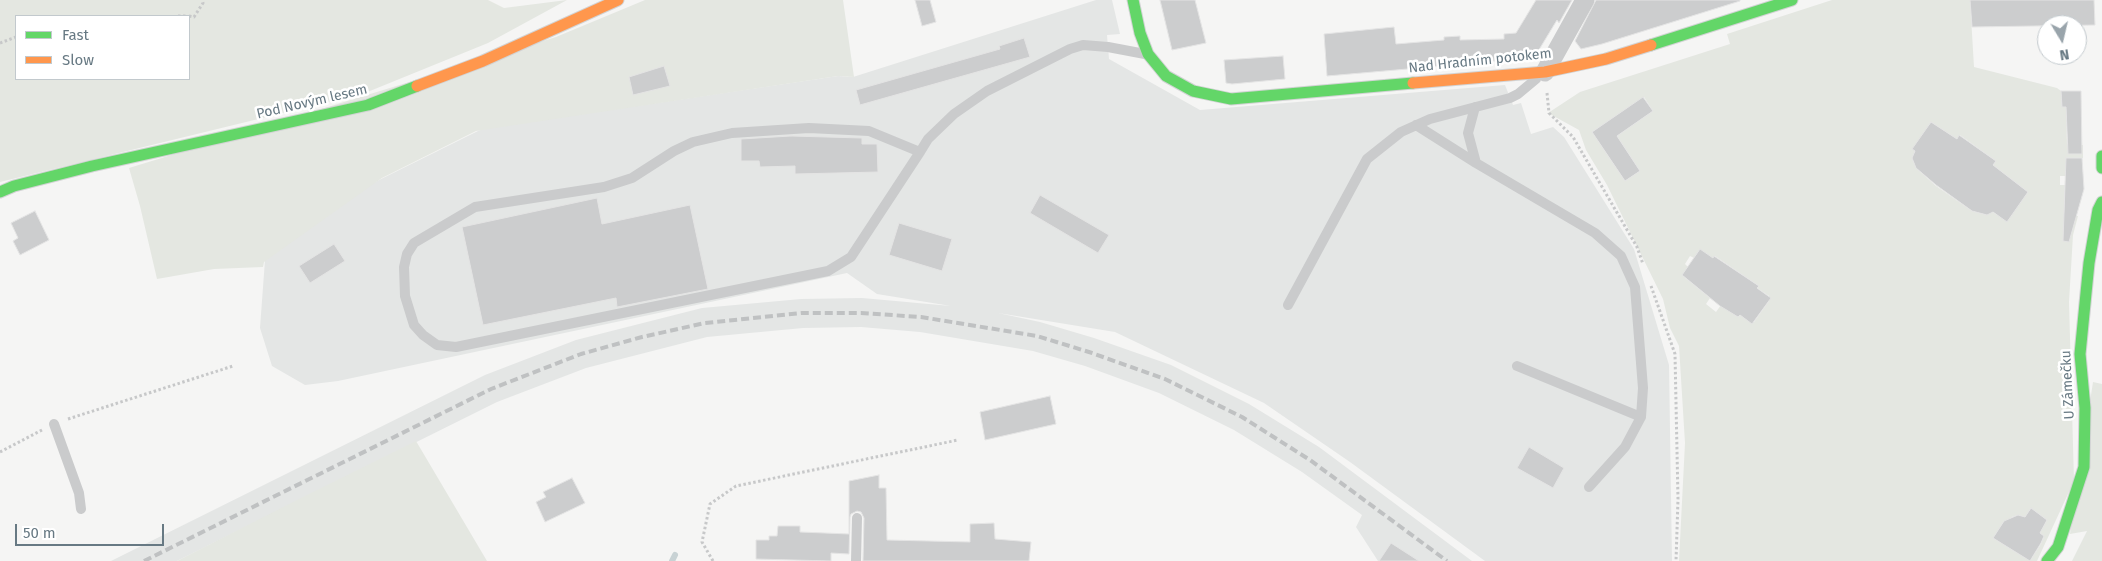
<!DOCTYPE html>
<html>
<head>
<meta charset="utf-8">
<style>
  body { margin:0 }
  #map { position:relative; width:2102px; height:561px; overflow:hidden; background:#f5f5f4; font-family:"Fira Sans",sans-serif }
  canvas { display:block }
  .legend { position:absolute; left:15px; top:15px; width:175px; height:65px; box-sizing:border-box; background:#fff; border:1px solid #c2c9cd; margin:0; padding:6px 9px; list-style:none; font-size:15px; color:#677983 }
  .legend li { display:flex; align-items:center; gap:10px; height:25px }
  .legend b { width:25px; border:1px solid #c2c9cd }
  .north { position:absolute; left:2037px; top:15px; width:50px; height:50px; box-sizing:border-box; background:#fff; border:1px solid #c2c9cd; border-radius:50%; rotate:171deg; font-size:14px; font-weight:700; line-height:20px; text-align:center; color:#677983 }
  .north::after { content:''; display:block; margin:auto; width:18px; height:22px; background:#99a4ab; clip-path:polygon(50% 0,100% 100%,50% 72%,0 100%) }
  .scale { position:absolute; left:15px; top:524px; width:149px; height:22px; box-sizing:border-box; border:2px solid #677983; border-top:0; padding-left:6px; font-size:15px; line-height:18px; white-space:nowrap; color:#677983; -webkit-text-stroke:4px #fff; paint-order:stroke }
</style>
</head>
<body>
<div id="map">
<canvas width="2102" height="561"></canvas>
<ul class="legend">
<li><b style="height:6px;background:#63d668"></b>Fast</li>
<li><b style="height:6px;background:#ff974d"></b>Slow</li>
</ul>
<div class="north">N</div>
<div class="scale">50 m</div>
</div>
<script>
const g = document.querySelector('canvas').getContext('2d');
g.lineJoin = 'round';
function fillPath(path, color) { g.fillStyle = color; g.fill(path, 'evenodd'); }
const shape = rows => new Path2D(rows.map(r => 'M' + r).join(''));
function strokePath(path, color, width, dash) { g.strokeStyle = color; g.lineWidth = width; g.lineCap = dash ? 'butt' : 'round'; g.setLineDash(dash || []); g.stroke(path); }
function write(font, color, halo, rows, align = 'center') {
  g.font = font + ' "Fira Sans",sans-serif'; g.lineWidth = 5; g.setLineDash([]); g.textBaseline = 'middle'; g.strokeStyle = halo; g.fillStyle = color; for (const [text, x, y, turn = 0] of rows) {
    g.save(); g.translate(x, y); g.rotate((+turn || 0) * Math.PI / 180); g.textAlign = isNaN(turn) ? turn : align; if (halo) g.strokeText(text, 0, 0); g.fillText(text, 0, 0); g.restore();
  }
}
const built = shape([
  [1096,0,1112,0,1120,34,1107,35,1109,59,1200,110,1505,85,1513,105,1521,103,1531,134,1553,127,1564,137,1634,249,1669,365,1672,561,1485,561,1350,462,1264,403,1115,332,998,313,1040,322,1094,338,1171,365,1249,404,1319,447,1472,561,1378,561,1356,527,1362,515,1302,472,1234,430,1159,393,1085,366,1033,351,920,332,861,327,803,328,707,337,586,368,497,402,177,561,111,561,485,375,576,340,702,308,801,299,862,298,951,306,877,294,847,273,338,381,305,385,272,366,260,328,265,260,373,183,482,129,838,76,853,77]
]);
const green = shape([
  [0,0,488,0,504,8,567,0,488,43,365,93,0,182],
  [16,16,189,16,189,79,16,79],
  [645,0,843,0,854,77,838,76,476,131,382,178,264,262,263,267,214,269,157,279,140,206,129,168,556,37],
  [1832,0,1970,0,1974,67,2057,88,2061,91,2062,106,2066,107,2067,144,2083,145,2083,158,2066,159,2066,176,2060,176,2060,185,2065,185,2064,216,2078,216,2073,235,2069,302,2074,481,2037,561,1679,561,1685,443,1679,346,1670,328,1663,299,1607,185,1586,150,1579,130,1548,113,1580,92,1730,44,1727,34],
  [1644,97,1653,111,1617,136,1640,171,1625,181,1592,132],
  [1931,122,1957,139,1960,135,1996,161,1993,165,2028,192,2007,221,1991,211,1987,215,1972,211,1936,186,1916,168,1912,158,1915,151,1913,149],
  [1699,251,1713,258,1715,256,1759,286,1757,288,1769,296,1769,301,1754,322,1750,322,1740,315,1738,317,1721,305,1716,312,1706,304,1710,298,1683,276,1683,274,1688,267,1685,264,1690,256,1694,258],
  [2031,508,2047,520,2040,533,2044,536,2041,544,2030,561,1993,538,2004,521,2007,522,2012,517,2018,515,2025,517],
  [2093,382,2102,384,2102,561,2072,561,2087,531,2070,534],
  [416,441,487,561,177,561,301,498]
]);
const stream = shape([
  [672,561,675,555]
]);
const building = shape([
  [915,0,930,0,936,22,922,26,915,0],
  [1160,0,1195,0,1206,43,1172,50,1160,0],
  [1536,0,1572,0,1559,23,1557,20,1534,58,1327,76,1324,34,1394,27,1396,44,1444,40,1444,37,1460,36,1460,40,1504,39,1504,34,1516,33,1536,0],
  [1596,0,1740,0,1740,1,1602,44,1581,49,1575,41,1596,0],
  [1970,0,2094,0,2095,25,1972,27,1970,0],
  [1024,38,1030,57,860,105,856,90,1000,49,999,46,1024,38],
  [1283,56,1285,79,1232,84,1226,83,1224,60,1283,56],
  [664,66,670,86,633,95,629,77,664,66],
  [2061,91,2081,91,2082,154,2068,154,2066,107,2062,107,2061,91],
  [1643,97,1653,111,1617,136,1640,171,1625,181,1592,132,1643,97],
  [1931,122,1957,139,1959,135,1996,161,1993,165,2028,192,2007,222,1993,212,1987,215,1972,211,1936,185,1916,168,1912,158,1915,151,1912,149,1931,122],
  [791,136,862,138,862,144,877,144,878,172,795,174,795,166,760,167,759,161,741,161,741,139,791,136],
  [2066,158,2082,158,2084,189,2069,242,2063,241,2066,158],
  [1040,195,1109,235,1098,253,1030,213,1040,195],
  [597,198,602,224,690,205,708,289,617,307,616,298,483,325,462,227,597,198],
  [35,211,49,240,20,255,13,241,18,238,11,223,35,211],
  [899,223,952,239,942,271,889,255,899,223],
  [334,244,345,261,310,283,299,266,334,244],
  [1700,249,1713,258,1714,256,1759,286,1757,288,1771,298,1752,324,1740,315,1738,317,1720,306,1682,275,1700,249],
  [1050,396,1056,424,985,440,980,412,1050,396],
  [1529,447,1564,468,1553,488,1517,468,1529,447],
  [879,475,879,488,886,488,887,540,970,542,970,524,994,523,995,539,1031,542,1029,561,863,561,864,518,861,512,857,511,851,514,850,517,849,554,831,553,831,561,756,559,756,540,769,540,769,536,777,536,778,526,800,526,800,532,849,534,849,481,879,475],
  [572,478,585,503,545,522,536,502,546,497,543,492,572,478],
  [2031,508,2047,520,2040,533,2044,536,2041,543,2030,561,1993,538,2004,521,2018,515,2025,517,2031,508],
  [1391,543,1419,561,1379,561,1391,543]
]);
const path = shape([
  [178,16,188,16],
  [189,16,194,17,203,3,202,0],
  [0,43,16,37],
  [1547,93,1549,113,1573,137,1637,247,1643,264],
  [1651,286,1675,354,1678,499,1676,561],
  [68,419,233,366],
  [0,452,42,430],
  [713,561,702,542,710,504,736,486,958,440]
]);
const lane = shape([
  [1475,107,1468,133,1476,163,1595,233,1621,256,1635,287,1643,388,1641,417,1625,447,1589,487],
  [1416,125,1476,163],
  [920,152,869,131,809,128,732,133,693,142,674,151,632,178,604,187,475,207,414,243,407,254,404,267,405,296,414,325,423,335,437,345,456,347,828,271,851,257,920,152,928,139,954,114,987,91,1070,49,1083,45,1108,47,1145,54],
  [1288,305,1367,159,1401,132,1430,119,1510,98,1518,94,1536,79],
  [1517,366,1641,417],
  [54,424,79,493,81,509],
  [856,561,857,518]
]);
const street = shape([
  [1545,72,1585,0]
]);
const fast = shape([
  [1133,0,1140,33,1148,54,1166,76,1193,91,1231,99,1413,83],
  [1651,45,1792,0],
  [2102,156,2102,168],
  [0,192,14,186,92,166,368,105,417,86],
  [2047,561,2058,547,2084,467,2085,408,2080,354,2089,263,2098,210,2102,202]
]);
const slow = shape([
  [1413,83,1545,72,1606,59,1651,45],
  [417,86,483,61,618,0]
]);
const rail = shape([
  [144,561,491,389,581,354,642,337,705,323,802,313,861,313,921,317,1037,336,1089,352,1165,379,1242,417,1310,460,1447,561]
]);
const streetNames = [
  ["Nad Hradním potokem",1480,61,-6],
  ["Pod Novým lesem",312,102,-13],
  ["U Zámečku",2068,385,-93]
];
fillPath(built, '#e4e6e5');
fillPath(green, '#e4e7e1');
strokePath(stream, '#c8d2d4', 6);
fillPath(building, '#cccdce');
strokePath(building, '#e4e4e4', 1);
strokePath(fast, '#d2d3d4', 13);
strokePath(slow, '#d2d3d4', 13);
strokePath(path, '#c7c8c9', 3, [2.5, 2.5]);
strokePath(lane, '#cacbcc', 10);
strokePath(street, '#cacbcc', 19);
strokePath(fast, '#63d668', 11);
strokePath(slow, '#ff974d', 11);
strokePath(rail, '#bfc1c2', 4, [8, 4]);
write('14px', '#677983', '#fff', streetNames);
</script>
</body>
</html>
